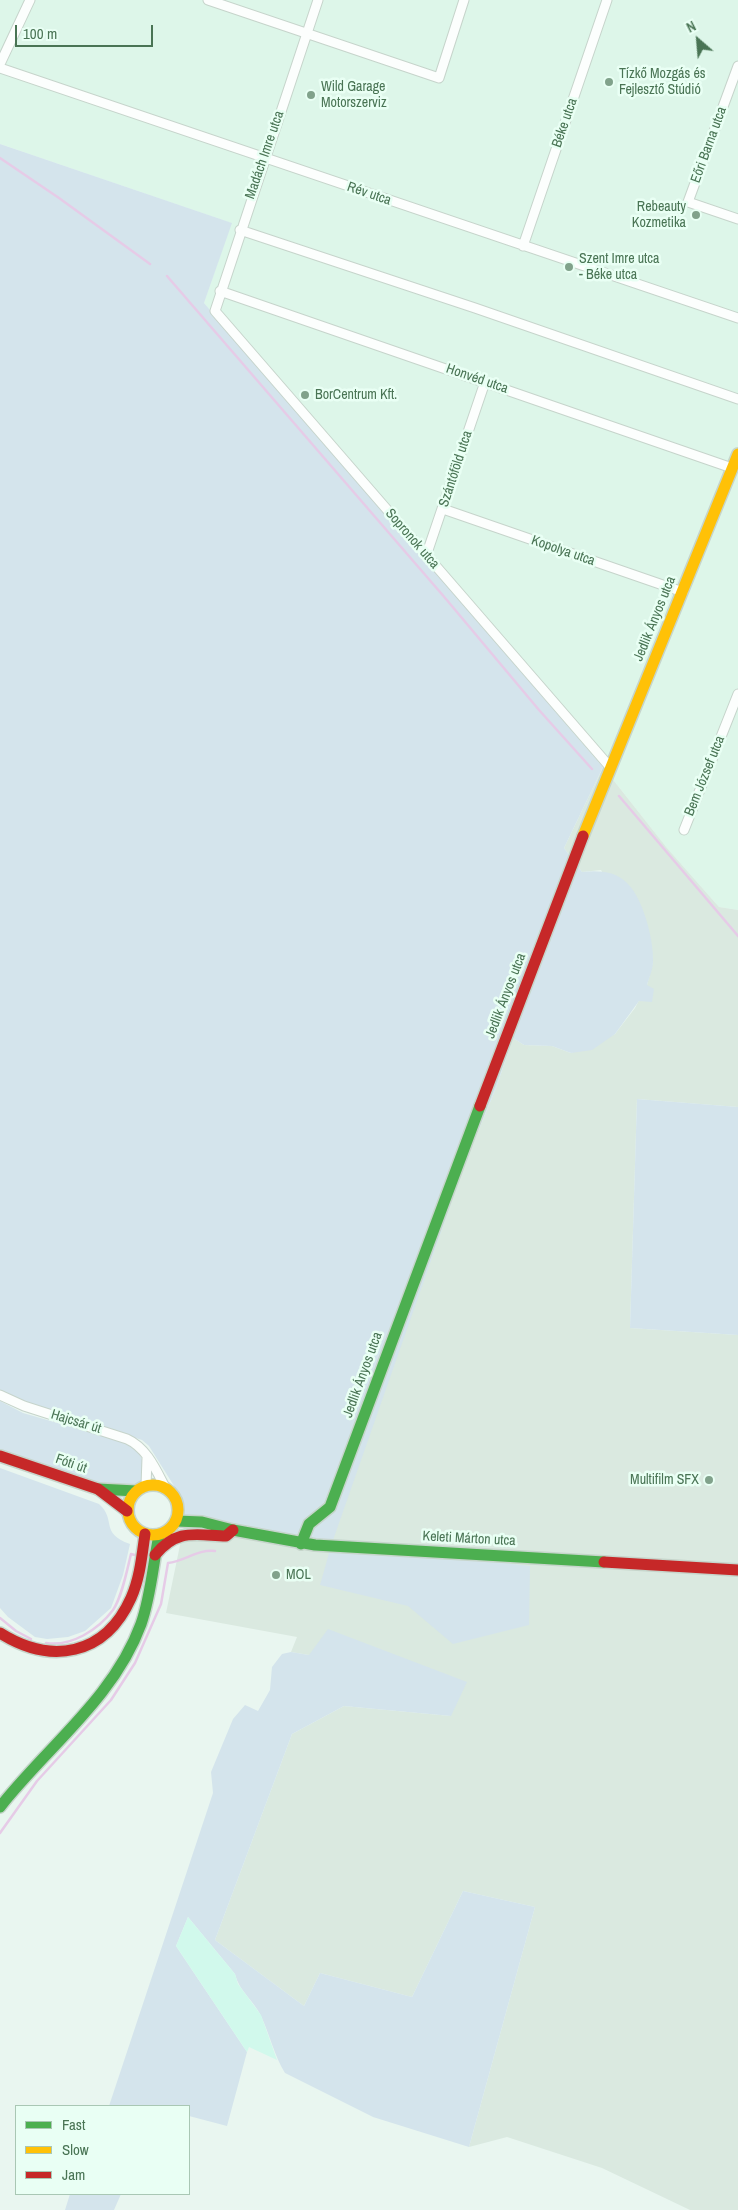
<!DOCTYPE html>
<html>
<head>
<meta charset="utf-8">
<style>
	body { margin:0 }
	#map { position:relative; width:738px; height:2210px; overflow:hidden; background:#e9f6f0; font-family:"Archivo Narrow",sans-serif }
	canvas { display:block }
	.legend { position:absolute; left:15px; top:2105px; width:175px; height:90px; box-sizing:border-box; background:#e9fff4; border:1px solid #a9c7b4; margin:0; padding:6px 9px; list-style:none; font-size:15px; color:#497454 }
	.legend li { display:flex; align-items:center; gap:10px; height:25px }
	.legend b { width:25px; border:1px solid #a9c7b4 }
	.north { position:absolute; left:673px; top:15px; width:50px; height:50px; -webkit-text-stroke:4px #e9fff4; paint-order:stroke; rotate:333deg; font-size:14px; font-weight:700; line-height:20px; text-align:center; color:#497454 }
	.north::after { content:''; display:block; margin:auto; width:18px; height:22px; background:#497454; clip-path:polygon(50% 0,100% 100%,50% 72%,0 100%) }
	.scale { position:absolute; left:15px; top:25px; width:138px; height:22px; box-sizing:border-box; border:2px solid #497454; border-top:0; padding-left:6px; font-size:15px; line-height:18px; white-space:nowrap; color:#497454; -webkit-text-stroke:4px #e9fff4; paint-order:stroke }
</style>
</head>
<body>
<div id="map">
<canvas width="738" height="2210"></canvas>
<ul class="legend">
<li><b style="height:6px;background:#4caf50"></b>Fast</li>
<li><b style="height:6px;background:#ffc107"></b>Slow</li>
<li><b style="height:6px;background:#c62828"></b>Jam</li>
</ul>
<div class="north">N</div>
<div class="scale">100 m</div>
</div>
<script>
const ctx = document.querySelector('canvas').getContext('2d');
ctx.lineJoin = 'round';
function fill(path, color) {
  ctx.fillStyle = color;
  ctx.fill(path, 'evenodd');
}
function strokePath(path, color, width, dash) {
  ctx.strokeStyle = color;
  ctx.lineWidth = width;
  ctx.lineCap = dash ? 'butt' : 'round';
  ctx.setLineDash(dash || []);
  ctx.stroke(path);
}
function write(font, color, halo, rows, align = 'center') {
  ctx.font = font + ' "Archivo Narrow",sans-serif';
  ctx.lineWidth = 5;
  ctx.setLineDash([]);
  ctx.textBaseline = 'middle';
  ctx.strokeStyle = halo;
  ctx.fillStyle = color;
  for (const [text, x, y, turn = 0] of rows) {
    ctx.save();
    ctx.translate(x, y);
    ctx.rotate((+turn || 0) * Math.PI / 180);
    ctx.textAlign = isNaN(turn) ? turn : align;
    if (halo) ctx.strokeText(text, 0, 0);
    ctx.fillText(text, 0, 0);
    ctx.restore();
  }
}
fill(new Path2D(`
	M0,0h738v910l-19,-3 -52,-59 -64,-81 -399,-464 27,-80 -231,-79z`), '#ddf6e9');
fill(new Path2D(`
	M603,767l64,81 52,59 19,3v197l-101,-8 -7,229 108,7v875h-48l-88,-42 -95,-31 -38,10 66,-240 -72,-16 -51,106 -92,-24 -16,33 -89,-66 77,-206 52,-28 107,10 -142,-61 -18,-3 6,-15 -131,-24 20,-97 281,-358 29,-70 17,-50 11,7 28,1 19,7 44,-19 20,-26 12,-23 6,-23 -52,-92 -19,2 -18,-24z`), '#dae9e0');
fill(new Path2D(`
	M0,144l232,79 -28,80 399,464 -39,81 18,24c15,-2 33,-1 44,10 17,15 28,58 27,80 0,7 -4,16 -6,23l7,4 -2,13 -13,-1 -24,33 -23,16 -21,3 -19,-7 -28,-1 -11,-7 -17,50 -29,70 -135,385 198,23 -1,59 -76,19 -45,-38 -88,-21 12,-42 -146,-27 -8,-5 3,-14 -32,-51 -7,-6 -117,-37 -25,-12z
	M637,1099l101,8v228l-108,-7z
	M0,1401l23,12 97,28c6,3 14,6 18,11 6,7 10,28 0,34 -6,4 -17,2 -24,2l-114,-37z
	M0,1468l99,36c18,16 0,29 31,40l-7,31 -12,33 -26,23 -17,6 -21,2 -12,-2 -27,-20 -8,-9z
	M328,1629l139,53 -16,34 -107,-10 -52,28 -77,206 89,66 16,-33 92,24 51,-106 72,16 -66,240 -96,-30 -88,-44c-11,-18 -15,-38 -24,-57 -7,-15 -22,-25 -26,-42l-47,-57 -12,29 71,106 -20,74 -38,-10v-10h-80l104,-313 -2,-21 22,-53 12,-14 13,6 12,-21 2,-23 10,-13 9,-2 18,3z
	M70,2194h51l-7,16h-49z`), '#d4e4ec');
fill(new Path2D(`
	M188,1917l47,57 3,10 23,31 16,45 -28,-13 -2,5 -71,-106z`), '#d1f9ec');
strokePath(new Path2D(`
	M0,158l59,40 91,66
	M167,276l279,323 93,111 53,59
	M619,796l119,140
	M0,1618l16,13 15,8
	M46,1643c25,4 52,-13 67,-33 9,-13 14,-40 18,-56l4,1
	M0,1833l37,-52 74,-81 24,-37 26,-59 7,-41c17,-2 30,-14 47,-12`), '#e6cbe7', 2.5);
const street = new Path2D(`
	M208,0l231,78 25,-78
	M318,0l-103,311 395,456
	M0,64l30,-64
	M738,66l-50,136 50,17
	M0,68l738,250
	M240,230l235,78 263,91
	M523,246l84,-246
	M220,291l512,177
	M443,509l240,83
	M426,556l59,-174
	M684,830l54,-136
	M0,1395l24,11 103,33c20,9 29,31 39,50
	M146,1486l1,-28`);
const fast = new Path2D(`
	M98,1489l38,2
	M176,1521l26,1 31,8 82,15 289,17
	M301,1544l8,-20 21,-17 150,-401
	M0,1807c47,-60 114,-109 141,-183 10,-28 12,-60 18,-89`);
const slow = new Path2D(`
	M583,836l155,-382
	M128 1510a25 25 0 1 1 50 0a25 25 0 1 1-50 0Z`);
const jam = new Path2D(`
	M480,1106l103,-270
	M0,1456l98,33 29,22
	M155,1555c22,-27 40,-20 71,-19l7,-6
	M604,1562l134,8
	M0,1633c51,32 105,23 131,-35 9,-20 11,-43 14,-64`);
strokePath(street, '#c6d4cb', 11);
strokePath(fast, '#c6d5cb', 14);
strokePath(slow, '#c6d5cb', 14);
strokePath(jam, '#c6d5cb', 14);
strokePath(street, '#fcfefd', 9);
strokePath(fast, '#4caf50', 11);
strokePath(slow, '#ffc107', 11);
strokePath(jam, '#c62828', 11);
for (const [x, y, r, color] of [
	[609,82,5,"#81a28b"],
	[311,95,5,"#81a28b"],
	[696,215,5,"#81a28b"],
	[569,267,5,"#81a28b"],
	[305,395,5,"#81a28b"],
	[709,1480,5,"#81a28b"],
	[276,1575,5,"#81a28b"]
]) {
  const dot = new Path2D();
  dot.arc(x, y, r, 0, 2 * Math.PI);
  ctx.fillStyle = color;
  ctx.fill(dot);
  strokePath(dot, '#e9fff4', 2);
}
write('14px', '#497454', '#e9fff4', [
	["Tízkő Mozgás és",619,74],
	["Fejlesztő Stúdió",619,90],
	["Wild Garage",321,87],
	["Motorszerviz",321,103],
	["Rebeauty",686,207,"right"],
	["Kozmetika",686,223,"right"],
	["Szent Imre utca",579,259],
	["- Béke utca",579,275],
	["BorCentrum Kft.",315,395],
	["Multifilm SFX",699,1480,"right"],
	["MOL",286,1575]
], 'left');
write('14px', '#497454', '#e9fff4', [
	["Béke utca",565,123,-71],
	["Eőri Barna utca",709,145,-70],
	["Madách Imre utca",265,155,-71],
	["Rév utca",369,194,19],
	["Honvéd utca",477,379,19],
	["Szántóföld utca",456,469,-72],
	["Sopronok utca",412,539,49],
	["Kopolya utca",563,551,19],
	["Jedlik Ányos utca",655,619,-68],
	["Bem József utca",705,776,-68],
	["Jedlik Ányos utca",506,996,-69],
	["Jedlik Ányos utca",363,1375,-70],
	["Hajcsár út",76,1422,17],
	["Fóti út",71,1464,19],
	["Keleti Márton utca",469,1539,3]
]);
</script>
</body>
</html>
